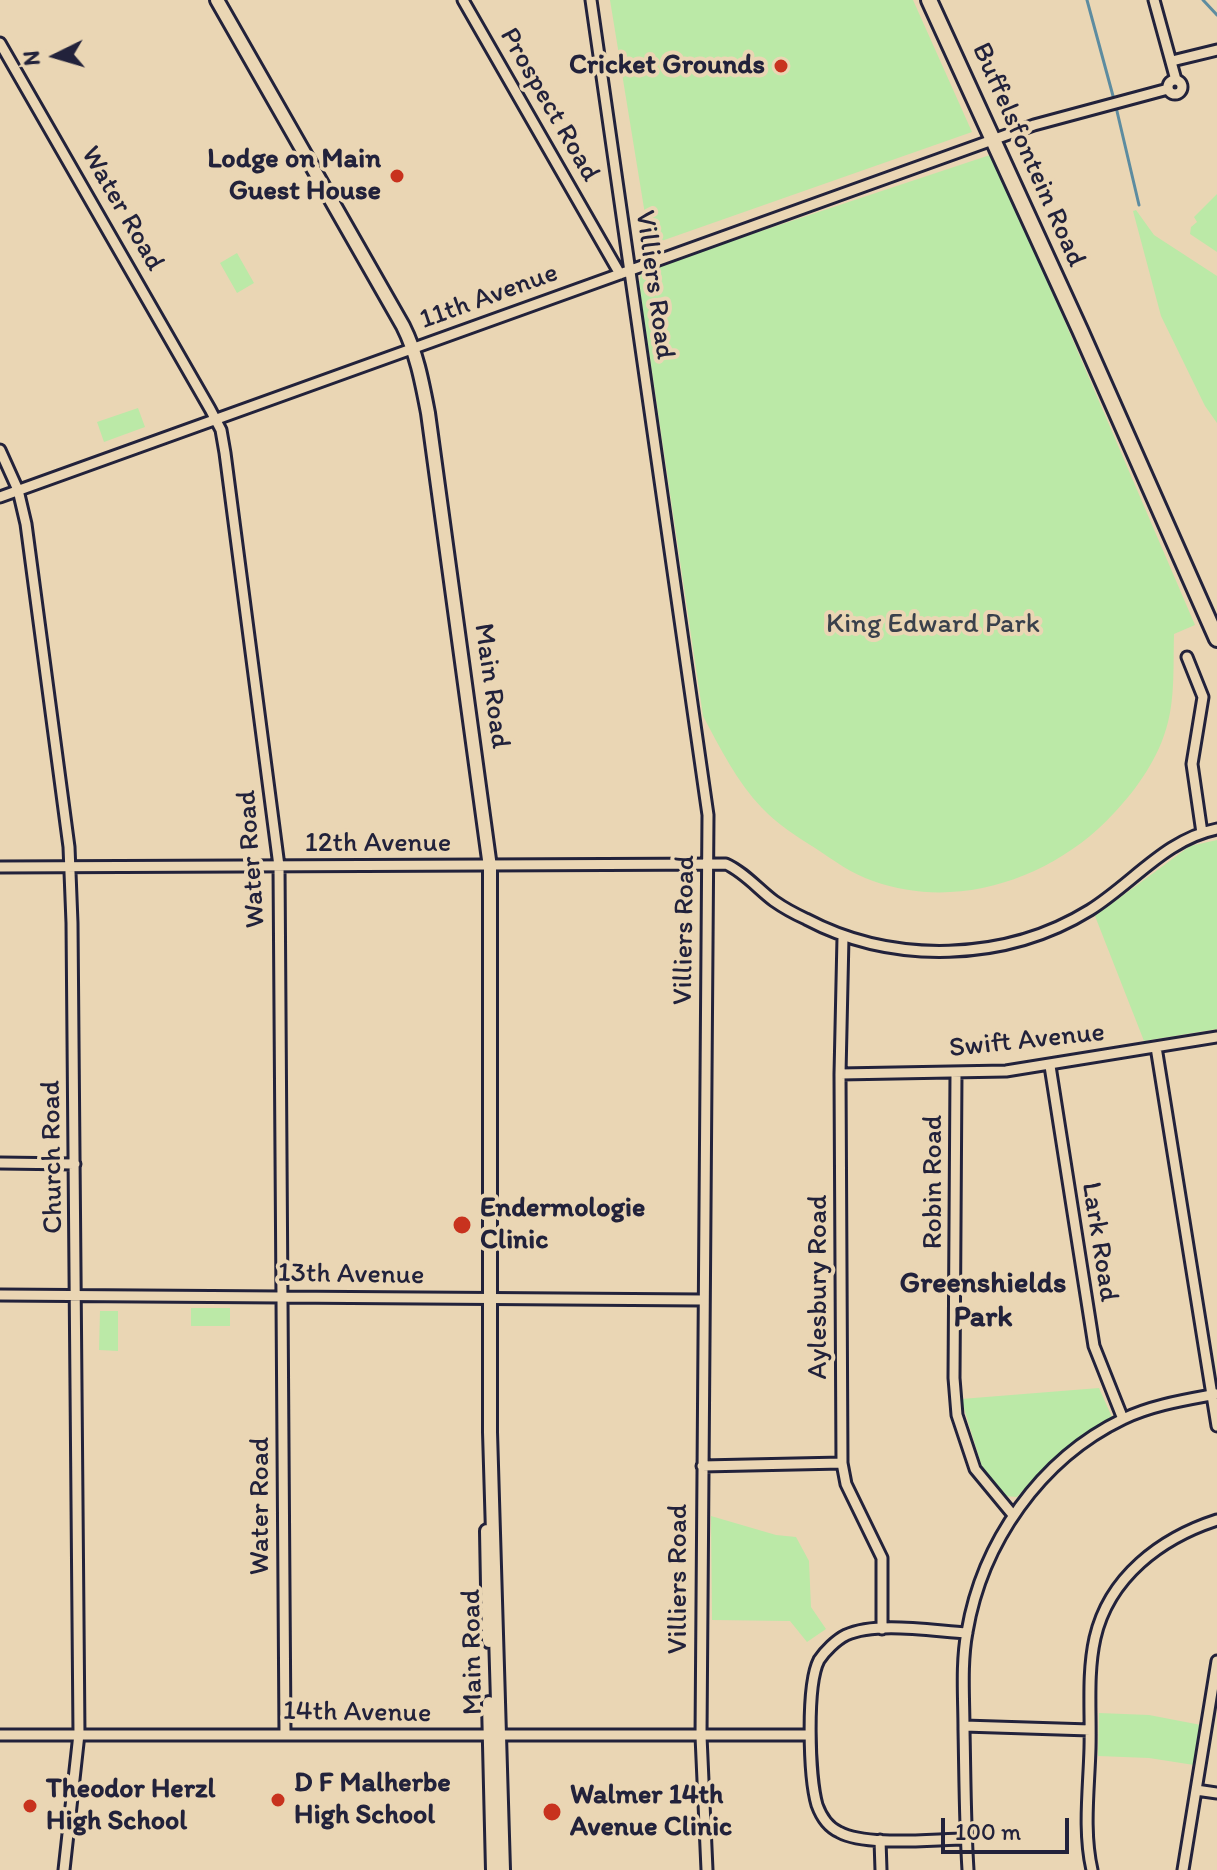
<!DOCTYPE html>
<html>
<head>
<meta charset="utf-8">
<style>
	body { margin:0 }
	#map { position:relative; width:1217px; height:1870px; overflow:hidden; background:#ead6b4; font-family:Itim,sans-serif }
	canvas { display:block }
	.north { position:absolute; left:16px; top:16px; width:80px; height:80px; -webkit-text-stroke:6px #ead6b4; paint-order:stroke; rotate:265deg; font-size:22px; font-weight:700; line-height:32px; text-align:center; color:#22223b }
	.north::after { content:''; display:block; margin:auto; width:28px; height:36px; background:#22223b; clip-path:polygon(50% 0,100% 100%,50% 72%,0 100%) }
	.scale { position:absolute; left:941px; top:1818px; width:128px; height:36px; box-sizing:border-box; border:4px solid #22223b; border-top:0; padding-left:10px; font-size:24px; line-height:28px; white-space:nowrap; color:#22223b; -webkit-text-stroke:6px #ead6b4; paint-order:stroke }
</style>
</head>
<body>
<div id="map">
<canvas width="1217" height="1870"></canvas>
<div class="north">N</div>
<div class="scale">100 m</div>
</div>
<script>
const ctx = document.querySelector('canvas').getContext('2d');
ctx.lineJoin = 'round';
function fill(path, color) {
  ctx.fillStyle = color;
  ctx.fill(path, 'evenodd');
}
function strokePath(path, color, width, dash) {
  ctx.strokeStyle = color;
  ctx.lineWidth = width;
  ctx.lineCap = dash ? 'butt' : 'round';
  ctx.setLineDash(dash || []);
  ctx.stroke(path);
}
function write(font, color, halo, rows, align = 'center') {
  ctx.font = font + ' Itim,sans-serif';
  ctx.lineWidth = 8;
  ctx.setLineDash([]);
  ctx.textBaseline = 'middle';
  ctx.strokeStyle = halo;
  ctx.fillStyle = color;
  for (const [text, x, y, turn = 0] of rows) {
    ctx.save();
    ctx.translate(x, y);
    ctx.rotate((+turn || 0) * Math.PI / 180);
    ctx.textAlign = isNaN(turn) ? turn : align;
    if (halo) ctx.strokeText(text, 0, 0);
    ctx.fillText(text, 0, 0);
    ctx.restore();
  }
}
fill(new Path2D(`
	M610,0h303l59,132 -322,113z
	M993,154l202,471 -21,9c-1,36 2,73 -12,107 -13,33 -38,64 -64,88 -60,54 -147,80 -225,52 -21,-7 -40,-21 -58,-33 -19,-12 -38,-24 -53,-40 -25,-26 -42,-60 -59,-92l-64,-432 2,-10 9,-6z
	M1217,194v58l-27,-18 1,-7 6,-5 -3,-5z
	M1136,210l18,25 63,41v147l-12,-17 -44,-90 -28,-105z
	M237,253l17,30 -17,10 -17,-30z
	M138,408l7,19 -41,15 -7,-20z
	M1217,840v189l-73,12 -49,-125 95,-70z
	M191,1308h39v18h-39z
	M100,1311h18v40l-19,-1z
	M1099,1388l13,29 -60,42 -35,38 -12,-1 -23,-29 -21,-68z
	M711,1516l65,19 20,2 13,24 2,46 15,22 -19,13 -17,-21 -78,-1z
	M1099,1713l50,2 52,10 -7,40 -45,-7 -51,-2z`), '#bbe9a7');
strokePath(new Path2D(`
	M1087,0l29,107 23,98
	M1203,0l14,15`), '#5d8ca0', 3);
const minor = new Path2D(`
	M463,0l157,274
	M591,0l117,815 -7,921 6,134
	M1154,0l22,80
	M0,43l210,366 11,21 4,23 54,413 6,868
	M1172,61l45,-11
	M1168 87a7 7 0 1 1 14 0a7 7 0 1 1-14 0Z
	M0,450l18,40 8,34 43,323 3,76 7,811 -15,136
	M0,497l1034,-372 134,-36
	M1187,657l16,40 -11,67 10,69
	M0,867l726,-3c18,8 33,26 48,37 10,7 21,13 32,18 87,46 200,43 284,-9 43,-27 76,-71 127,-81
	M843,937l-3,137 2,389 4,21 36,74v71
	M1156,1047l61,379
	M1050,1066l44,280 29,73
	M956,1073l-2,305 3,37 18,54 38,46
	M840,1074l166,-3 211,-34
	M0,1163l75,1
	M0,1295l702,5
	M702,1466l140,-3
	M964,1726l126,4
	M0,1735h810
	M1196,1790l21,3
	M966,1839c-32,0 -100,8 -127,-7 -11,-5 -18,-16 -22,-27 -8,-28 -11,-120 2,-145 6,-9 17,-20 27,-25 30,-14 87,-4 121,-2
	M880,1840l1,30
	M968,1870c-3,-47 -3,-93 -4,-140 0,-32 -3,-66 3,-98 15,-89 73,-173 156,-213 29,-14 62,-19 94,-25
	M1092,1870c-9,-39 -3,-82 -2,-122 1,-37 -3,-74 5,-110 14,-61 66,-100 122,-118
	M1183,1870l34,-209`);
const secondary = new Path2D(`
	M217,0l186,326c14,28 19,56 25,87l62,454v565l13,438
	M487,1531l2,110
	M489,1703l4,167`);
const primary = new Path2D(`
	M929,0l151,330 137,309`);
strokePath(minor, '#22223b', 15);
strokePath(secondary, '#22223b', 18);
strokePath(primary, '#22223b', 20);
strokePath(minor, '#ead6b4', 9);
strokePath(secondary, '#ead6b4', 12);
strokePath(primary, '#ead6b4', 14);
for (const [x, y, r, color] of [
	[781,66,8,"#c8321e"],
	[397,176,8,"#c8321e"],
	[462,1225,10,"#c8321e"],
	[278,1800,8,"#c8321e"],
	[30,1806,8,"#c8321e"],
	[552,1812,10,"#c8321e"]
]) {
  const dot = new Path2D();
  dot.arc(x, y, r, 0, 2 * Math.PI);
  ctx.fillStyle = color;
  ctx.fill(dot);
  strokePath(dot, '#ead6b4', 3);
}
write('bold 28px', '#22223b', '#ead6b4', [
	["Cricket Grounds",765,66,"right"],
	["Lodge on Main",381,160,"right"],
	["Guest House",381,192,"right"],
	["Endermologie",480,1209],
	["Clinic",480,1241],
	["D F Malherbe",294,1784],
	["High School",294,1816],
	["Theodor Herzl",46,1790],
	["High School",46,1822],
	["Walmer 14th",570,1796],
	["Avenue Clinic",570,1828]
], 'left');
write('28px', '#22223b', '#ead6b4', [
	["Prospect Road",549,105,60],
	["Buffelsfontein Road",1028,155,66],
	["Water Road",122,209,60],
	["Villiers Road",654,285,82],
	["11th Avenue",489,297,-20],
	["Main Road",491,686,82],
	["12th Avenue",378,844],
	["Water Road",252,859,-94],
	["Villiers Road",685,930,-89],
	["Swift Avenue",1027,1041,-6],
	["Church Road",53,1157,-91],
	["Robin Road",934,1182,-90],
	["Lark Road",1099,1242,81],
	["13th Avenue",351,1275,1],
	["Aylesbury Road",819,1287,-90],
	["Water Road",261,1506,-90],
	["Villiers Road",679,1579,-90],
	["Main Road",473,1652,-91],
	["14th Avenue",357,1713,1]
]);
write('28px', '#39404b', '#ead6b4', [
	["King Edward Park",933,625]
]);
write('bold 30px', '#22223b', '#ead6b4', [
	["Greenshields",983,1284],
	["Park",983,1318]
]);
</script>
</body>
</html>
